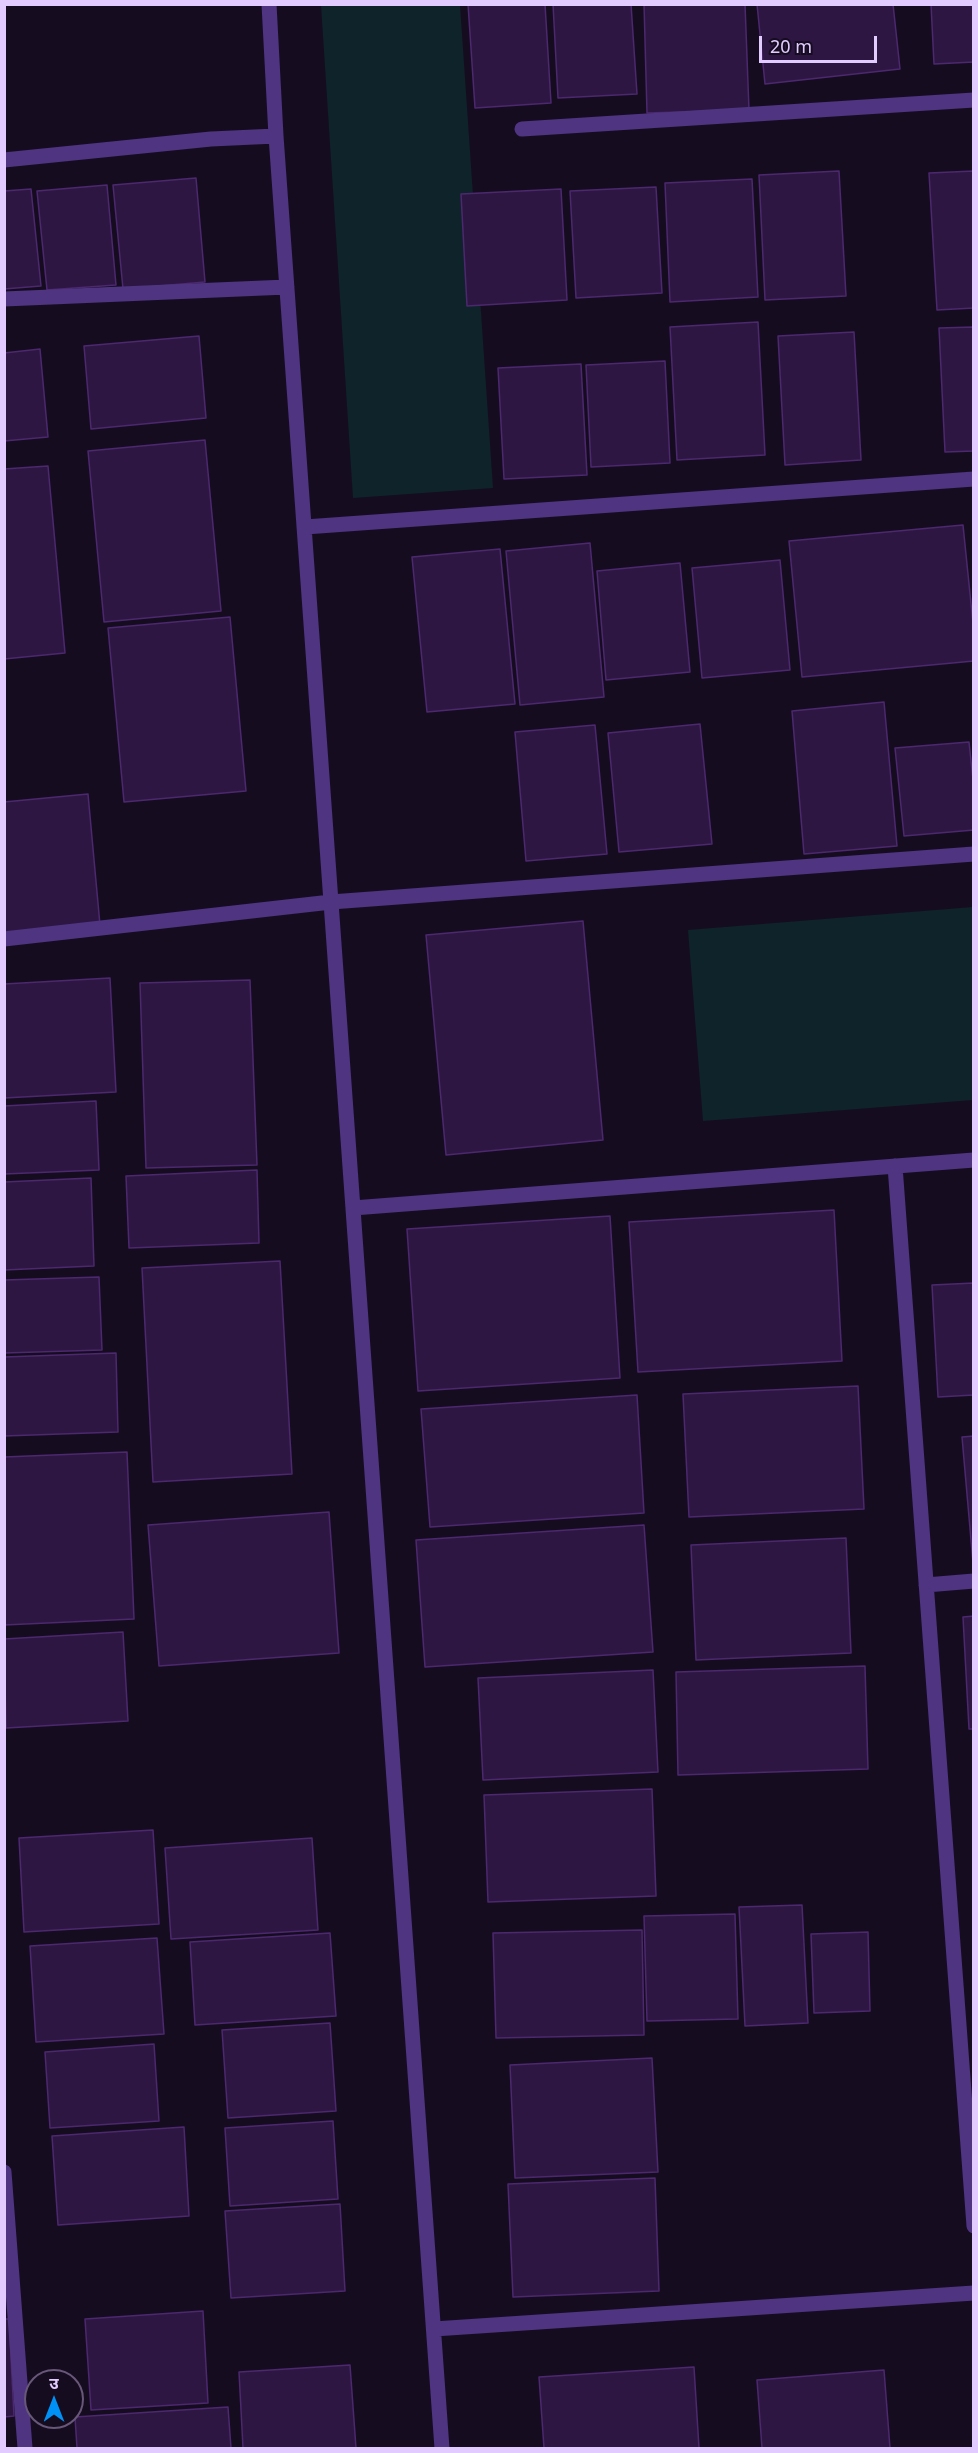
<!DOCTYPE html>
<html>
<head>
<meta charset="utf-8">
<style>
	body { margin:0 }
	#map { position:relative; width:978px; height:2453px; overflow:hidden; background:#160c20; font-family:"Noto Sans","Noto Sans Devanagari",sans-serif }
	canvas { display:block }
	.frame { position:absolute; inset:0; border:6px solid #e1cbff; pointer-events:none }
	.north { position:absolute; left:24px; top:2369px; width:60px; height:60px; box-sizing:border-box; background:#160c20; border:2px solid #675879; border-radius:50%; rotate:0deg; font-size:16px; font-weight:700; line-height:24px; text-align:center; color:#e1cbff }
	.north::after { content:''; display:block; margin:auto; width:21px; height:27px; background:#0091f6; clip-path:polygon(50% 0,100% 100%,50% 72%,0 100%) }
	.scale { position:absolute; left:759px; top:36px; width:118px; height:27px; box-sizing:border-box; border:3px solid #e1cbff; border-top:0; padding-left:8px; font-size:18px; line-height:21px; white-space:nowrap; color:#e1cbff; -webkit-text-stroke:4px #160c20; paint-order:stroke }
</style>
</head>
<body>
<div id="map">
<canvas width="978" height="2453"></canvas>
<div class="frame"></div>
<div class="north">उ</div>
<div class="scale">20 m</div>
</div>
<script>
const ctx = document.querySelector('canvas').getContext('2d');
ctx.lineJoin = 'round';
function fill(path, color) {
  ctx.fillStyle = color;
  ctx.fill(path, 'evenodd');
}
function strokePath(path, color, width, dash) {
  ctx.strokeStyle = color;
  ctx.lineWidth = width;
  ctx.lineCap = dash ? 'butt' : 'round';
  ctx.setLineDash(dash || []);
  ctx.stroke(path);
}
fill(new Path2D(`
	M321,5h139l33,483 -140,10z
	M973,907v193l-270,21 -15,-191z`), '#0f232b');
const building = new Path2D(`
	M468,4h77l6,99 -76,5z
	M553,4h78l6,90 -79,4z
	M644,4h101l4,106 -102,3z
	M757,4h136l7,65 -135,15z
	M931,4h43v58l-40,2z
	M839,171l7,125 -81,4 -6,-125z
	M974,171v137l-37,2 -8,-137z
	M196,178l9,104 -82,7 -10,-104z
	M752,179l6,118 -88,5 -5,-119z
	M107,185l9,100 -69,5 -10,-99z
	M656,187l6,106 -86,5 -6,-107z
	M31,189l10,97 -37,3v-98z
	M561,189l6,111 -100,6 -6,-112z
	M758,322l7,133 -88,5 -7,-133z
	M974,327v124l-29,1 -6,-124z
	M854,332l7,128 -76,5 -7,-129z
	M199,336l7,82 -115,11 -7,-83z
	M40,349l8,88 -44,4v-88z
	M665,361l5,102 -79,4 -5,-102z
	M581,364l6,111 -83,4 -6,-111z
	M205,440l16,171 -117,11 -16,-171z
	M48,466l17,187 -61,6v-190z
	M963,525l11,108v28l-172,16 -13,-136z
	M590,543l14,154 -84,8 -14,-154z
	M500,549l15,155 -88,8 -15,-155z
	M780,560l10,110 -88,8 -10,-110z
	M680,563l10,109 -84,8 -9,-109z
	M230,617l16,174 -122,11 -16,-174z
	M884,702l13,144 -93,8 -12,-143z
	M700,724l12,120 -93,8 -11,-119z
	M595,725l12,129 -81,7 -11,-129z
	M969,742l5,47v41l-70,6 -9,-88z
	M88,794l12,131 -96,8v-131z
	M583,921l20,219 -157,15 -20,-220z
	M110,978l6,114 -112,6v-114z
	M250,980l7,185 -111,3 -6,-185z
	M96,1101l3,69 -95,4v-68z
	M257,1170l2,73 -130,5 -3,-72z
	M91,1178l3,88 -90,4v-88z
	M834,1210l8,151 -204,11 -9,-150z
	M610,1216l10,162 -202,13 -11,-162z
	M280,1261l12,213 -139,8 -11,-214z
	M99,1277l3,73 -98,3v-73z
	M974,1283v112l-36,2 -6,-112z
	M116,1353l2,79 -114,4v-79z
	M858,1386l6,123 -175,8 -6,-123z
	M637,1395l7,118 -214,14 -9,-118z
	M974,1436v127h-1l-11,-126z
	M127,1452l7,167 -130,6v-168z
	M329,1512l10,141 -180,13 -11,-141z
	M644,1525l9,127 -228,15 -9,-127z
	M846,1538l5,115 -155,7 -5,-115z
	M974,1616v113h-5l-6,-112z
	M123,1632l5,89 -122,7 -2,-89z
	M865,1666l3,103 -190,6 -2,-103z
	M653,1670l5,102 -175,8 -5,-102z
	M652,1789l4,107 -168,6 -4,-107z
	M153,1830l6,94 -135,8 -5,-94z
	M312,1838l6,92 -147,9 -6,-91z
	M802,1905l6,118 -63,3 -6,-119z
	M735,1914l3,105 -91,2 -3,-105z
	M642,1930l2,105 -148,3 -3,-105z
	M868,1932l2,79 -56,2 -3,-79z
	M330,1933l6,83 -141,9 -5,-83z
	M157,1938l7,96 -128,8 -6,-96z
	M330,2023l6,88 -108,7 -6,-88z
	M154,2044l5,77 -109,7 -5,-76z
	M652,2058l6,114 -143,6 -5,-113z
	M333,2121l5,78 -108,7 -5,-78z
	M184,2127l5,89 -131,9 -6,-89z
	M655,2178l4,113 -146,6 -5,-113z
	M340,2204l5,87 -114,7 -6,-87z
	M203,2311l5,92 -117,7 -6,-91z
	M4,2319h5l5,97 -10,1z
	M350,2365l6,83h-113l-4,-76z
	M694,2367l5,81h-155l-5,-71z
	M884,2370l6,78h-128l-5,-68z
	M228,2407l3,41h-154l-2,-31z`);
fill(building, '#2d1742');
strokePath(building, '#4c286f', 1.5);
strokePath(new Path2D(`
	M269,4l7,132 166,2312
	M522,129l452,-29
	M4,160l207,-21 65,-3
	M4,299l283,-12
	M305,527l669,-48
	M4,939l327,-37 643,-48
	M895,1166l79,1060
	M353,1208l621,-48
	M926,1585l48,-4
	M4,2172l21,276
	M434,2329l540,-36`), '#4f3482', 15);
</script>
</body>
</html>
